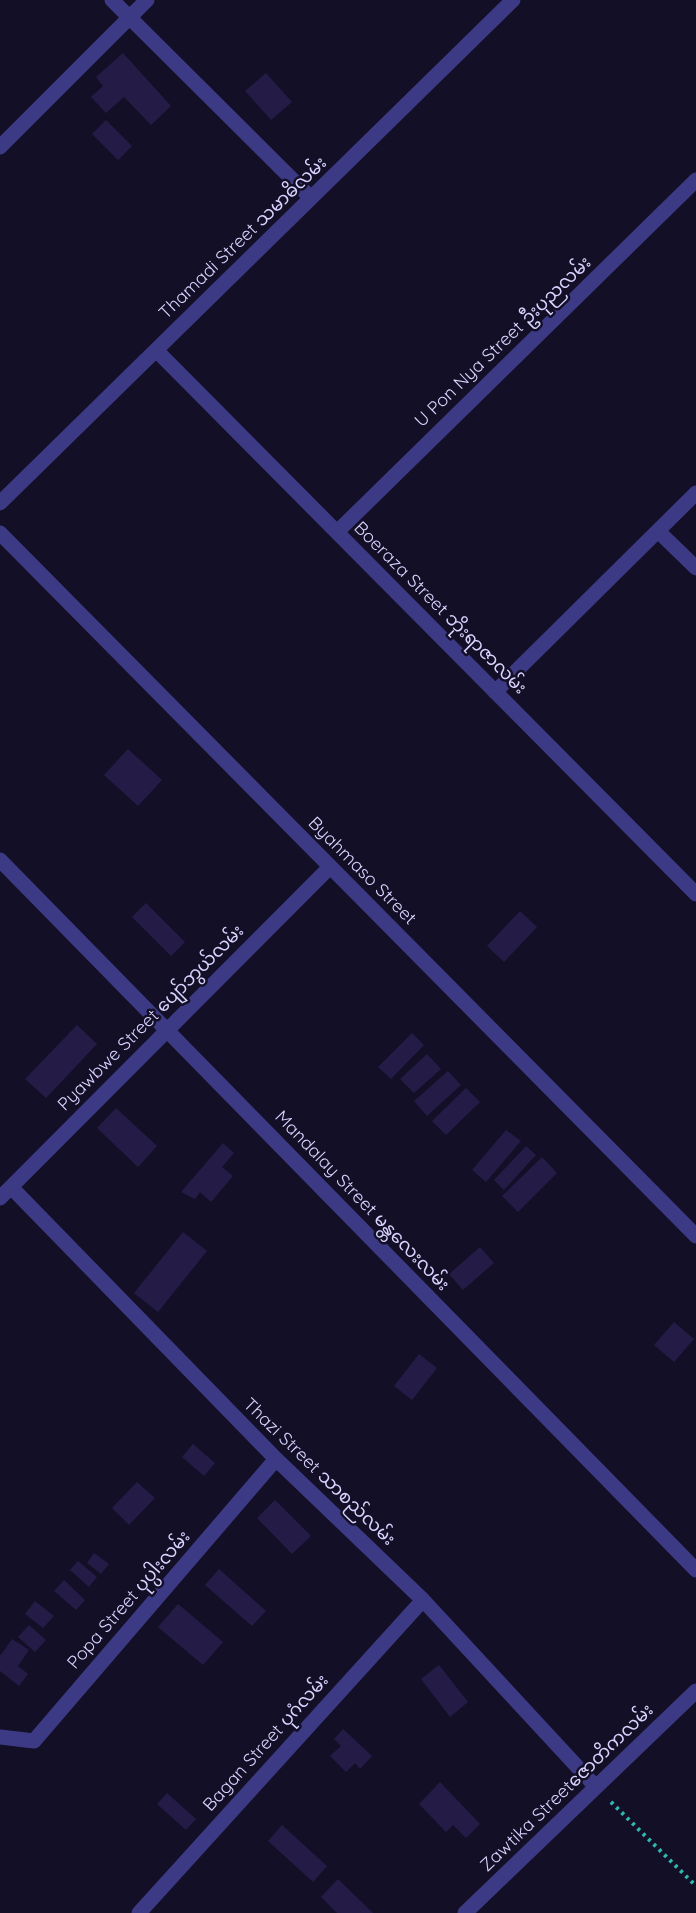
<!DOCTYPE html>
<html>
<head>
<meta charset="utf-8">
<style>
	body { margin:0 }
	canvas { display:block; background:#130f26 }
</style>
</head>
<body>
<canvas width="696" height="1913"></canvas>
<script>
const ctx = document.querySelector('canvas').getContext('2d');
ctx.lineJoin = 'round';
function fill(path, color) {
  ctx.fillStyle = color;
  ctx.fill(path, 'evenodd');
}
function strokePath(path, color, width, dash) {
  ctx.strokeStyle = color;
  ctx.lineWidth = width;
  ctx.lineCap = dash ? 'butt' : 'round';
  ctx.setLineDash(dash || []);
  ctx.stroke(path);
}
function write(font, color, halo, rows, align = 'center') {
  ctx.font = font + ' Quicksand,"Noto Sans Myanmar",sans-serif';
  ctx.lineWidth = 5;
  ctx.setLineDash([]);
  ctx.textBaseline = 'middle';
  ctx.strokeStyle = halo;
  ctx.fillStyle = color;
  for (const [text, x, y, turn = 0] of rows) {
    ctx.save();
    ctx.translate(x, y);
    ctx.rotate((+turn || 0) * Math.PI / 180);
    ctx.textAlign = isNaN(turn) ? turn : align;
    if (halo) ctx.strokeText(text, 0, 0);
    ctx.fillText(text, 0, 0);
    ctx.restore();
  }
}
fill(new Path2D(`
	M123,53l48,53 -20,19 -27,-28 -18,16 -15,-16 12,-11 -7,-9z
	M266,73l26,29 -21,18 -26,-29z
	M106,120l26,26 -14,14 -26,-26z
	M128,749l34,31 -24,26 -34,-31z
	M146,903l39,39 -14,14 -39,-39z
	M520,911l17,16 -33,35 -17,-16z
	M77,1025l20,19 -51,54 -21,-19z
	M412,1033l12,12 -33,34 -13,-12z
	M427,1054l14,15 -27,24 -14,-14z
	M448,1071l13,14 -34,31 -13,-15z
	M466,1088l14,14 -34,33 -14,-14z
	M116,1108l41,38 -19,21 -41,-39z
	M506,1130l15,11 -35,41 -14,-12z
	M223,1143l11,10 -12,14 11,9 -22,26 -11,-10 -5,7 -14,-7z
	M526,1146l10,9 -32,35 -10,-10z
	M542,1157l15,16 -39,39 -16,-16z
	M183,1232l24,19 -49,61 -24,-19z
	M480,1247l14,16 -31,27 -14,-16z
	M674,1322l20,17 -20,23 -20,-17z
	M419,1354l18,14 -25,32 -18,-14z
	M193,1444l22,19 -11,13 -22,-19z
	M137,1482l18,16 -26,27 -17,-17z
	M275,1500l36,36 -19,18 -35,-36z
	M94,1553l15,11 -8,10 -14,-11z
	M78,1561l19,16 -8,10 -19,-17z
	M219,1569l47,42 -14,15 -47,-41z
	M64,1580l21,20 -9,10 -22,-19z
	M35,1601l19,15 -11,12 -18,-14z
	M178,1604l45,38 -20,23 -45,-38z
	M29,1625l17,15 -11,12 -17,-15z
	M12,1639l17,11 -11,16 10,8 -9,12 -19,-15v-17l1,1z
	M439,1665l29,37 -18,15 -29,-38z
	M343,1729l29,27 -12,13 -5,-6 -9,9 -16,-16 11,-10 -7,-7z
	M440,1782l40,42 -14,14 -13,-13 -7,7 -27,-28z
	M167,1793l29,26 -10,11 -29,-26z
	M282,1825l45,41 -14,16 -45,-41z
	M338,1879l35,34h-36l-16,-16z`), '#241b47');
strokePath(new Path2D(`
	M611,1802l85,84`), '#2fb8b0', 4, [3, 4.5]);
strokePath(new Path2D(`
	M112,0l199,198
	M0,147l147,-147
	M156,350l540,544
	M0,503l513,-503
	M658,531l38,37
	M337,532l359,-352
	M0,533l696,703
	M495,692l201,-199
	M0,860l696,710
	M11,1187l265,272 147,141 173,187
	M0,1198l330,-331
	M0,1737l34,4 242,-282
	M139,1913l284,-313
	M465,1913l231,-222`), '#3d3a85', 15);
write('18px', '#d9d4ff', '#130f26', [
	["Thamadi Street သမာဓိလမ်း",243,238,-44],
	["U Pon Nya Street ဦးပုညလမ်း",503,342,-44],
	["Boeraza Street ဘိုးရာဇာလမ်း",440,608,45],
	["Byahmaso Street",362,871,45],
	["Pyawbwe Street ပျော်ဘွယ်လမ်း",151,1018,-45],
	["Mandalay Street မန္တလေးလမ်း",362,1201,46],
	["Thazi Street သာစည်လမ်း",319,1472,44],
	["Popa Street ပုပ္ပါးလမ်း",129,1600,-49],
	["Bagan Street ပုဂံလမ်း",266,1743,-48],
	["Zawtika Streetဇောတိကလမ်း",567,1788,-44]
]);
</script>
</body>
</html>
